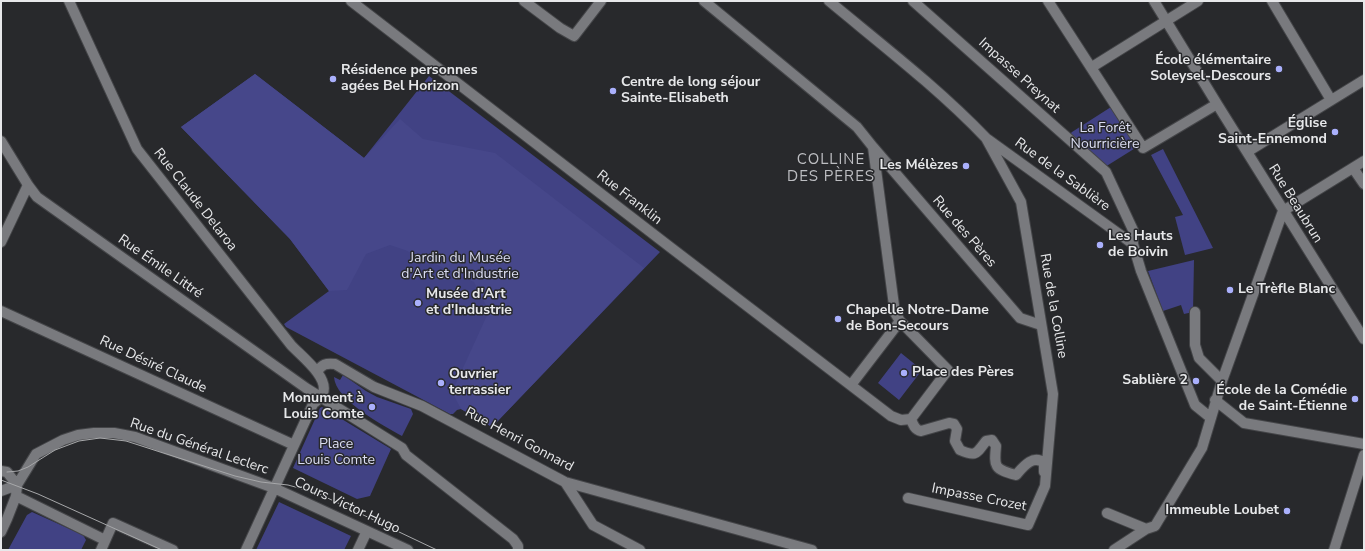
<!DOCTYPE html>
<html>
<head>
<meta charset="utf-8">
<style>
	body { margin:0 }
	#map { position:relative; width:1365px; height:551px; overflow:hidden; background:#28292c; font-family:"Nunito Sans",sans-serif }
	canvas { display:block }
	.frame { position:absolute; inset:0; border:2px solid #e7e8ea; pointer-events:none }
</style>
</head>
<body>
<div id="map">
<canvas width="1365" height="551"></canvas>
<div class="frame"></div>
</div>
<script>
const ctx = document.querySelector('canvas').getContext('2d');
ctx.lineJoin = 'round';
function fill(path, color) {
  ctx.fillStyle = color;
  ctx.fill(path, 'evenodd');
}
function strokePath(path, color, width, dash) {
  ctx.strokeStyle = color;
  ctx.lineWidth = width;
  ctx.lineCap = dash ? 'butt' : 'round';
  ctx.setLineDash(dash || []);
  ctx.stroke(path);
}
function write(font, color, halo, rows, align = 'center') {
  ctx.font = font + ' "Nunito Sans",sans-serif';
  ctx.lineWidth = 3;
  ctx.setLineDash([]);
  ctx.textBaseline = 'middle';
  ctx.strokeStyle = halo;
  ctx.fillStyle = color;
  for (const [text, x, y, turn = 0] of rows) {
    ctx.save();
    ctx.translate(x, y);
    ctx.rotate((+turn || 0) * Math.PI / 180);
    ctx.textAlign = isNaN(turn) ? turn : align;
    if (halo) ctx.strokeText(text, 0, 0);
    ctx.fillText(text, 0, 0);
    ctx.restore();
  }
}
fill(new Path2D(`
	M255,74l109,84 65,-82 231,176 -168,175 -31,-18 -4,1 -4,4h-3l-164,-87 -2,-3 45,-33 -39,-52 -109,-112z
	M1111,107l26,40 -32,20 -36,-32 3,-3z
	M1163,149l50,99 -28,7 -10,-38 8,-2 -32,-60z
	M1194,260l-1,52 -9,2 -3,-9 -18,6 -15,-40z
	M901,353l21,17 -23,30 -21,-17z
	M343,375l23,16 11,6 34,12 2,5 -11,22c-18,-10 -67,-36 -68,-59l6,3z
	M322,407l69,42 -21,47 -13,3 -64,-31 27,-60z
	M279,502l72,34 -7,14h-88z
	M32,512l51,23 3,5 -5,10h-73l19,-35z`), '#414284');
fill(new Path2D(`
	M255,74l109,84 36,-39 23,20 72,14 149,115 -152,159 -31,-18 -9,-17 37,-81 -15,-29 -69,-32 -15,-5 -24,9 -19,36 -18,1 -39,-52 -109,-112z`), '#46478a');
const minor = new Path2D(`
	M69,1l68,148 154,196c10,11 38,32 32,48 -2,6 -6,7 -10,11l-67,146
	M351,1l319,246 221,169 10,4 10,-1 37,-49 -48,-49 -5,-8 -22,-166 -16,-20 -153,-126
	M524,1l36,27 14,8 27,-35
	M829,1c53,44 109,87 157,137l147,106
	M913,1l193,171 27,58v14l8,27 54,134 16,13
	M1048,1l95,147 74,-44
	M1154,1l63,103 147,235
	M1272,1l59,99
	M1092,67l106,-66
	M1,141l27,44 9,12 269,191 96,60 4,7 107,84 5,7v4
	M873,147l147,171 21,7
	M1247,152l117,-72
	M1353,168l11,16
	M1283,211l81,-50
	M1,242l27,-57
	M1,311l293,134
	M1195,312v33l4,13 23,23
	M317,372c5,-8 9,-9 18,-8l39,23 48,19 143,76 247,68
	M851,385l49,-64
	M1215,400l29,23 120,21
	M911,419c2,6 4,11 10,12l28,-8 5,1 3,5 -2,12 5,9c16,7 16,4 26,-9l6,-1 4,6c-2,21 -2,23 20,29 7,-8 17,-21 28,-12v9
	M1,471l6,1 10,13
	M565,482l28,43 47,25
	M1,491l16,-6
	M16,496l89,44
	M908,498l120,27 17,-39 8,-92 -32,-192 -35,-64
	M1107,513l39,16
	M1,532l6,-13 9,-23 1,-11 19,-31 27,-14 15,-5 16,-2h20l21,4 139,51 134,62
	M101,550l12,-27 60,27
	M358,550l9,-19
	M1114,550l32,-21 9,-3 47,-78 20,-67 61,-170
	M1334,550l30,-95`);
strokePath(minor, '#444548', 12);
strokePath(minor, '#797a7e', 10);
strokePath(new Path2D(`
	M7,472l11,-1 10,-4 27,-17 24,-9 21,-3 26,3 109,35 26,6 27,3 29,8 120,57
	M1,480l37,14 124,56`), '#a7a8aa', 1);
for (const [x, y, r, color] of [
	[1279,69,4,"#aab0fc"],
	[333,79,4,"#aab0fc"],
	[613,91,4,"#aab0fc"],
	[1335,132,4,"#aab0fc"],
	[966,166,4,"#aab0fc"],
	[1100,245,4,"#aab0fc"],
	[1230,290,4,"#aab0fc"],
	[418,303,4,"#aab0fc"],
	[838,319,4,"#aab0fc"],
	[904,373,4,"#aab0fc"],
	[1196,381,4,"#aab0fc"],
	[441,383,4,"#aab0fc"],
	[1355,399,4,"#aab0fc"],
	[372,407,4,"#aab0fc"],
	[1287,511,4,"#aab0fc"]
]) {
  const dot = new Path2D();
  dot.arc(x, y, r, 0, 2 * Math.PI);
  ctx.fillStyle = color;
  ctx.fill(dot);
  strokePath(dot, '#28292c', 1.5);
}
write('bold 14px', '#e7e8ea', '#28292c', [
	["École élémentaire",1271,61,"right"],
	["Soleysel-Descours",1271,77,"right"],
	["Résidence personnes",341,71],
	["agées Bel Horizon",341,87],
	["Centre de long séjour",621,83],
	["Sainte-Elisabeth",621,99],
	["Église",1327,124,"right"],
	["Saint-Ennemond",1327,140,"right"],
	["Les Mélèzes",958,166,"right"],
	["Les Hauts",1108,237],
	["de Boivin",1108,253],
	["Le Trèfle Blanc",1238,290],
	["Musée d'Art",426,295],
	["et d'Industrie",426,311],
	["Chapelle Notre-Dame",846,311],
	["de Bon-Secours",846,327],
	["Place des Pères",912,373],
	["Ouvrier",449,375],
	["terrassier",449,391],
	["Sablière 2",1188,381,"right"],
	["École de la Comédie",1347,391,"right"],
	["de Saint-Étienne",1347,407,"right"],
	["Monument à",364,399,"right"],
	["Louis Comte",364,415,"right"],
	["Immeuble Loubet",1279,511,"right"]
], 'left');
write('14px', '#e7e8ea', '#28292c', [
	["Impasse Preynat",1019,76,42],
	["Rue de la Sablière",1062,175,36],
	["Rue Franklin",629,198,38],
	["Rue Claude Delaroa",195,200,52],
	["Rue Beaubrun",1295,204,58],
	["Rue des Pères",964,232,49],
	["Rue Émile Littré",160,267,35],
	["Rue de la Colline",1053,306,80],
	["Rue Désiré Claude",153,365,25],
	["Rue Henri Gonnard",519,440,28],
	["Rue du Général Leclerc",199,447,19],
	["Impasse Crozet",979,498,11],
	["Cours Victor Hugo",347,506,25]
]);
write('14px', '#dbddf2', '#28292c', [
	["La Forêt",1105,129],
	["Nourricière",1105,145],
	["Jardin du Musée",460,259],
	["d'Art et d'Industrie",460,275],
	["Place",336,445],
	["Louis Comte",336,461]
]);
ctx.letterSpacing = '1px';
write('15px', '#bdbec2', '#28292c', [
	["COLLINE",831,160],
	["DES PÈRES",831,177]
]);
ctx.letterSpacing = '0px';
</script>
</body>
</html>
